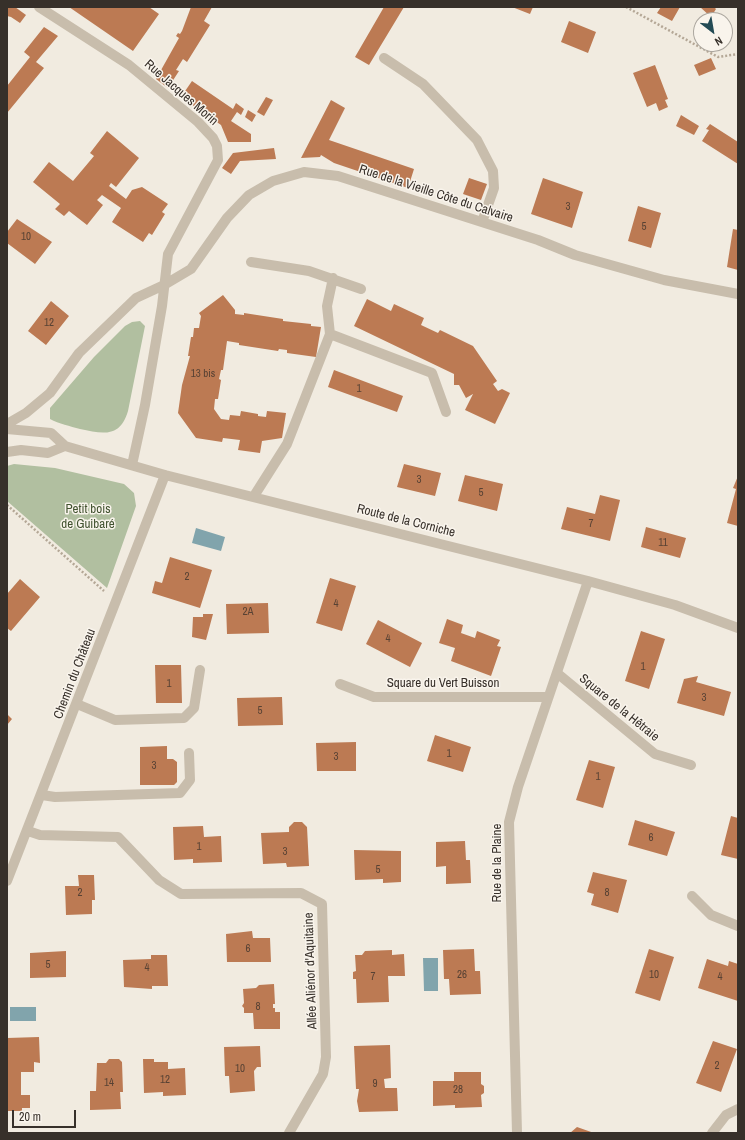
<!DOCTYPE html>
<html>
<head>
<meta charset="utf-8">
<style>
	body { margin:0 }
	#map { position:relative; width:745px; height:1140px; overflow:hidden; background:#f1ebe0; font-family:"Archivo Narrow",sans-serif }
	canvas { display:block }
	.frame { position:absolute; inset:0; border:8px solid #37302a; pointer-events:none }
	.north { position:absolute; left:693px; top:12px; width:40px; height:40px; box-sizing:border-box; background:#f9f4ec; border:1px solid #aba69e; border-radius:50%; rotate:149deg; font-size:11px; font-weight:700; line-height:16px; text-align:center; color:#37302a }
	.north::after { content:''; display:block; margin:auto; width:14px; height:18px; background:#234b55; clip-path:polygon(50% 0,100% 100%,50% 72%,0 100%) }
	.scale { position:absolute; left:12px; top:1110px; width:64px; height:18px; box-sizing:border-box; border:2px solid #37302a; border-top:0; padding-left:5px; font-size:12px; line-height:14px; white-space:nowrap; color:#37302a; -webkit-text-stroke:3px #f9f4ec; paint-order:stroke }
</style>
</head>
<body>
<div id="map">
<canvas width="745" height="1140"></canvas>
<div class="frame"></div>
<div class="north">N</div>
<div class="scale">20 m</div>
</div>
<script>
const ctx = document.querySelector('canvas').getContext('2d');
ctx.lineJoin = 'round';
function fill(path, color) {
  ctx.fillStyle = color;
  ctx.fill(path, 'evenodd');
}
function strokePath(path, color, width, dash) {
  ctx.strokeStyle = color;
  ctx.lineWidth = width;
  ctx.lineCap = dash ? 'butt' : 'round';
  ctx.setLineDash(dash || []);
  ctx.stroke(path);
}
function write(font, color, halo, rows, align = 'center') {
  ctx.font = font + ' "Archivo Narrow",sans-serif';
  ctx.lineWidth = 3;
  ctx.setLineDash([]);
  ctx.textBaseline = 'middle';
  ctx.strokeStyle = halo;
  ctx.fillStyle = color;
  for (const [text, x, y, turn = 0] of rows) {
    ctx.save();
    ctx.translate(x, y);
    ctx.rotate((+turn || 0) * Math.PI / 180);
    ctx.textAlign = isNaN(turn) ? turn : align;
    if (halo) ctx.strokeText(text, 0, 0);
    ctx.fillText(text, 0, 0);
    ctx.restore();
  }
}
fill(new Path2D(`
	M140,321l5,5 -17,85c-8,27 -25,23 -48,18 -10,-3 -21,-5 -30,-10v-11l44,-51 31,-31 7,-4z
	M14,464l41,4 69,16 10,9 2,13 -29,82 -100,-87v-35z`), '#b1bfa0');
fill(new Path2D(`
	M196,528l29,9 -4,14 -29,-8z
	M423,958h15v33h-14z
	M10,1007h26v14h-26z`), '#81a4ac');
fill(new Path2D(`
	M7,7h8l11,8 -6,8 -9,-6 -4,-1z
	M69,7h80l10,7 -26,37z
	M191,7h21l-8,14 6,4 -23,37 -4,-3 -7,11 3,1 -11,17 -12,-9 23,-41 -3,-2 2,-3 2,1 2,-3z
	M384,7h20l-35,58 -14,-8z
	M512,7h21l-3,7z
	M661,7h19l-8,14 -15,-8z
	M700,7h14l2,2 -5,8z
	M569,21l27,11 -8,21 -27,-11z
	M44,27l14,9 -22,26 8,6 -37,45v-27l23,-29 -6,-5z
	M711,58l5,11 -17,7 -5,-11z
	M655,65l13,34 -3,1 3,7 -9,4 -3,-8 -9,4 -14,-34z
	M192,81l41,28 3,-6 8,6 -3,6 -4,-3 -6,9 20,13v8h-23l-7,-17 -40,-28z
	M266,97l7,3 -9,16 -7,-4z
	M331,100l14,8 -16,32 85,29 -6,19 -74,-25 -13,-8 -1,2 -19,1z
	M248,110l8,5 -4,7 -7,-5z
	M681,115l18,11 -5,9 -18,-9z
	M710,124l28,18v22l-36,-23 7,-11 -3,-1z
	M107,131l32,27 -23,29 -5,-4 -2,3 17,13 6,-9 10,-3 26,17 -6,8 3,2 -13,21 -3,-2 -6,9 -31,-20 9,-14 -19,-13 -5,5 6,5 -16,20 -18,-14 -5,5 -9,-7 5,-5 -27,-22 16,-20 24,19 21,-25 -4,-3z
	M274,148l2,11 -36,2 -9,13 -9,-6 11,-15z
	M469,178l18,6 -6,16 -18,-6z
	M543,178l40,14 -11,36 -41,-14z
	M638,206l23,7 -10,35 -23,-7z
	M17,219l35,23 -17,22 -28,-21v-11z
	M733,229l5,1v40l-11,-3z
	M223,295l12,15v4l9,1v-2l39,6v2l28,3v2l10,1 -5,30 -29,-4v-3l-8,-1 -1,2 -39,-6v-2l-12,-2 -4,29h-2l-2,9 2,1 -3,19h-3l-1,10 7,10 8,1 1,-5 10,1 1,-5 17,3v2l8,1 1,-6 19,2 -4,25 -20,3 -2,12 -22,-3 2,-10 -17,-2 -1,4 -26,-4 -18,-25 4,-28 8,-29h-2l3,-19h2l1,-9h5l2,-12 -2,-3z
	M367,299l24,12 3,-7 30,14 -3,7 17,8 2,-3 33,16 24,35 -4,3 5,7 4,-2 8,4 -15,31 -30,-14 8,-16 -7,4 -7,-13h-5v-11l-100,-48z
	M51,301l18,15 -23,29 -18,-14z
	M334,370l69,26 -6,16 -69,-25z
	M404,464l37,9 -6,23 -38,-9z
	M465,475l38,9 -6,27 -39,-10z
	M738,476v50l-11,-3 9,-34 -3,-1z
	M600,495l20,5 -10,41 -49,-12 6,-22 28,7z
	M646,527l40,11 -6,20 -39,-11z
	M170,557l42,13 -12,38 -48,-15 3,-12 7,2z
	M330,578l26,8 -14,45 -26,-8z
	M20,579l20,18 -29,34 -4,-3v-34z
	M268,603l1,30 -42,1 -1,-30z
	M203,614h10l-7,26 -14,-3 1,-20h10z
	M447,619l16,6 -2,8 14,5 2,-7 23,9 -3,6 4,1 -10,29 -40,-15 4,-13 -16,-5z
	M378,620l44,23 -12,24 -44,-23z
	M641,631l24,8 -16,50 -24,-8z
	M155,665h26l1,38h-26z
	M698,676l-2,6 35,10 -7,24 -47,-13 7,-24z
	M282,697l1,28 -45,1 -1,-28z
	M7,714l5,5 -5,6z
	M435,735l36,12 -8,25 -36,-11z
	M356,742v29h-39l-1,-28z
	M167,746v13h6l4,3v20l-3,3h-34v-38z
	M589,760l26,7 -12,41 -27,-8z
	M731,816l7,2v41l-17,-4z
	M635,820l40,12 -8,24 -39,-11z
	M294,822h8l5,5 2,39 -22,1 -1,-4 -23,1 -2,-31 28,-1v-5z
	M203,826l1,11 17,-1 1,26 -29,1v-4l-19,1 -1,-33z
	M465,841l1,19h4l1,23 -25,1v-18l-10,1v-25z
	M354,850l47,1v31l-18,1v-4l-28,1z
	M593,872l34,8 -9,33 -27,-8 3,-11 -7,-2z
	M78,875h16l1,25h-3v14l-26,1 -1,-29h14z
	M252,931l1,7h17l1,24h-44l-1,-28z
	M474,949l1,22h5l1,23 -31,1 -1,-16h-5l-1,-29z
	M649,949l25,8 -14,44 -25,-8z
	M392,950v5l12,-1 1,22h-17l1,26 -32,1 -1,-24h-3v-7l3,-1 -1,-16h7l3,-4z
	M66,951v26l-36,1v-25z
	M151,955h16l1,31h-16v3l-28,-2 -1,-27 28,-1z
	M707,959l21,7 1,-5 9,3v37l-40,-13z
	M274,984l1,20h-2v4h2v4h5v17h-26l-1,-16h-9v-5l-2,-2 2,-3 -1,-14 13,-1 3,-3z
	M39,1037l1,26 -6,-1v10h-13v23h9v13h-8v3h-15v-73z
	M713,1041l24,8 -16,43 -25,-9z
	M390,1045l1,33 -7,1 1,9h12l1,23 -39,1 -2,-11 2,-12h-3l-2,-43z
	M260,1046l1,21h-4l-3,4 1,20 -25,2 -1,-17h-4l-1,-29z
	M109,1059h10l3,3 1,30h-3l1,17 -31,1v-19h6l1,-28h9z
	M143,1059h11v3h14v7l17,-1 1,27 -23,1v-4l-19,1z
	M454,1072h27v12l3,2v7l-3,2 1,12 -27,1v-3l-22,1v-25h21z
	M577,1127l17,6h-24z`), '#bc7a53');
strokePath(new Path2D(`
	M626,7l92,50 20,-3
	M7,505l97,86`), '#b4a796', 2.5, [2, 2]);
strokePath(new Path2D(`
	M39,7l90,58 69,57 15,16 4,8 1,14 -50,94 -6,52 -17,99 -13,60
	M384,58l39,26 54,56 16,31 1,17 -12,34
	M251,262l58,9 52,18
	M330,334l102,39 14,39
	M7,424l19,-11 24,-20 29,-40 57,-55 28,-13 27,-16 36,-51 22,-23 24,-14 31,-9 34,4 200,64 37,15 89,25 74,14
	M7,429l44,4 14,13 100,29 423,106 87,24 63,23
	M7,452l14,-2 27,3 17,-7
	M254,496l33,-52 43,-110 -3,-28 6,-28
	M557,673l98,81 36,11
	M340,684l34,13h174
	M77,704l38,16 69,-2 10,-10 6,-38
	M42,795l13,2 125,-4 10,-13 -1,-27
	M28,831l12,4 78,2 41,43 22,14 120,-1 21,11 4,153 -3,17 -34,59
	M7,881l158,-406
	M692,896l19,19 27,11
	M517,1133l-8,-311 9,-35 70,-206
	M712,1133l14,-18 12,-6`), '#c8bdac', 10);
write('11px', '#584234', null, [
	["3",568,207],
	["5",644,227],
	["10",26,237],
	["12",49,323],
	["13 bis",203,374],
	["1",359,389],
	["3",419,480],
	["5",481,493],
	["7",591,524],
	["11",663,543],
	["2",187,577],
	["4",336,604],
	["2A",248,612],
	["4",388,639],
	["1",643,667],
	["1",169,684],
	["3",704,698],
	["5",260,711],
	["1",449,754],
	["3",336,757],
	["3",154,766],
	["1",598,777],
	["6",651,838],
	["1",199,847],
	["3",285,852],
	["5",378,870],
	["2",80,893],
	["8",607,893],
	["6",248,949],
	["5",48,965],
	["4",147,968],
	["26",462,975],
	["10",654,975],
	["7",373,977],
	["4",720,977],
	["8",258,1007],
	["2",717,1066],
	["10",240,1069],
	["12",165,1080],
	["14",109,1083],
	["9",375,1084],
	["28",458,1090]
]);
write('13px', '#37302a', '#f9f4ec', [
	["Rue Jacques Morin",181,93,41],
	["Rue de la Vieille Côte du Calvaire",436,194,18],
	["Route de la Corniche",406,521,14],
	["Chemin du Château",75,674,-69],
	["Square du Vert Buisson",443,684],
	["Square de la Hêtraie",619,708,39],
	["Rue de la Plaine",498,863,-90],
	["Allée Aliénor d'Aquitaine",311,971,-92]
]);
write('13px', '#425330', '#f9f4ec', [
	["Petit bois",88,510],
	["de Guibaré",88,525]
]);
</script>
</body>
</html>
